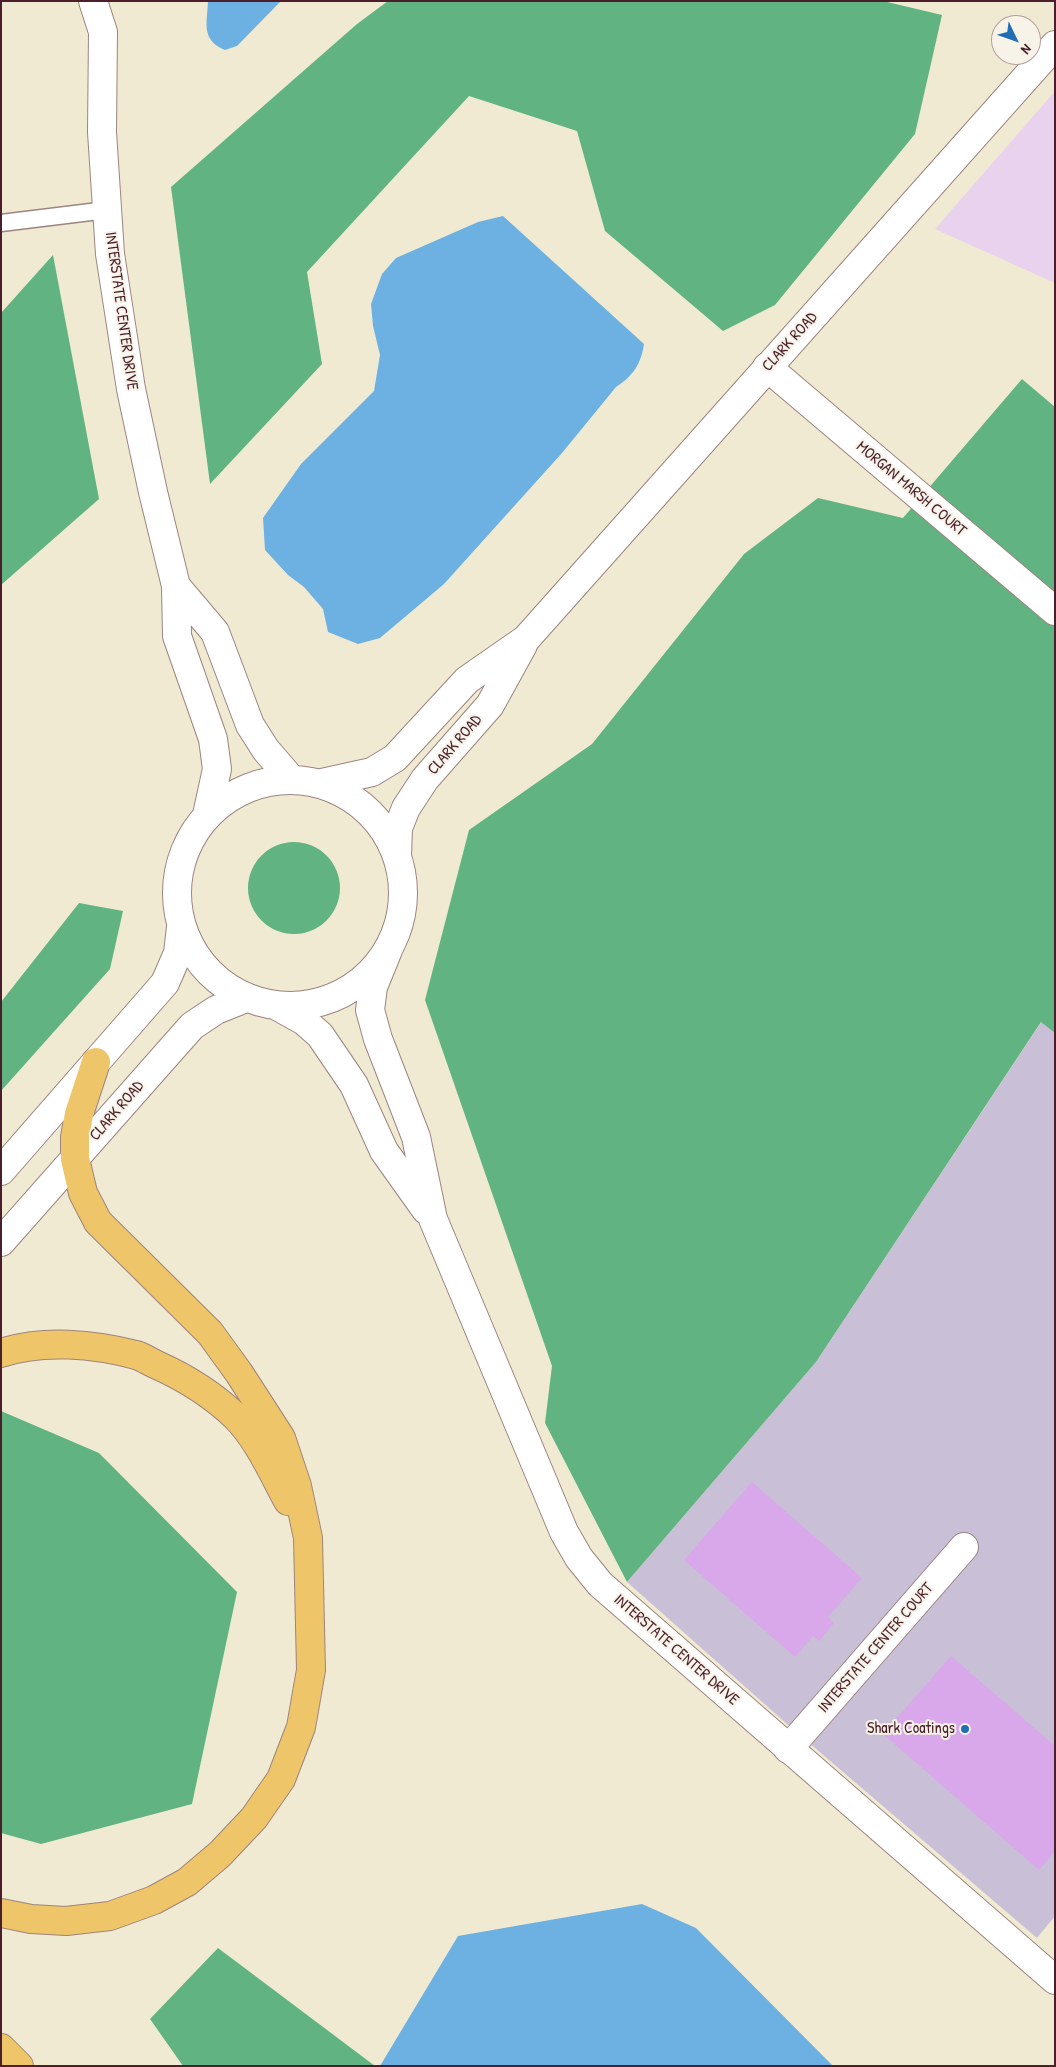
<!DOCTYPE html>
<html>
<head>
<meta charset="utf-8">
<style>
	body { margin:0 }
	#map { position:relative; width:1056px; height:2067px; overflow:hidden; background:#f0ead3; font-family:"Patrick Hand",sans-serif }
	canvas { display:block }
	.frame { position:absolute; inset:0; border:2px solid #4a1f2b; pointer-events:none }
	.north { position:absolute; left:991px; top:15px; width:50px; height:50px; box-sizing:border-box; background:#f7f3e8; border:1px solid #b29e9c; border-radius:50%; rotate:132deg; font-size:14px; font-weight:700; line-height:20px; text-align:center; color:#4a1f2b }
	.north::after { content:''; display:block; margin:auto; width:18px; height:22px; background:#1f6fb2; clip-path:polygon(50% 0,100% 100%,50% 72%,0 100%) }
</style>
</head>
<body>
<div id="map">
<canvas width="1056" height="2067"></canvas>
<div class="frame"></div>
<div class="north">N</div>
</div>
<script>
const ctx = document.querySelector('canvas').getContext('2d');
ctx.lineJoin = 'round';
function fill(path, color) {
  ctx.fillStyle = color;
  ctx.fill(path, 'evenodd');
}
function strokePath(path, color, width, dash) {
  ctx.strokeStyle = color;
  ctx.lineWidth = width;
  ctx.lineCap = dash ? 'butt' : 'round';
  ctx.setLineDash(dash || []);
  ctx.stroke(path);
}
function write(font, color, halo, rows, align = 'center') {
  ctx.font = font + ' "Patrick Hand",sans-serif';
  ctx.lineWidth = 4;
  ctx.setLineDash([]);
  ctx.textBaseline = 'middle';
  ctx.strokeStyle = halo;
  ctx.fillStyle = color;
  for (const [text, x, y, turn = 0] of rows) {
    ctx.save();
    ctx.translate(x, y);
    ctx.rotate((+turn || 0) * Math.PI / 180);
    ctx.textAlign = isNaN(turn) ? turn : align;
    if (halo) ctx.strokeText(text, 0, 0);
    ctx.fillText(text, 0, 0);
    ctx.restore();
  }
}
fill(new Path2D(`
	M1055,91v192l-120,-54z`), '#e9d2ed');
fill(new Path2D(`
	M1042,1021l13,12v883l-18,22 -250,-214 -160,-142 189,-220z`), '#c9bfd7');
fill(new Path2D(`
	M388,1h495l59,14 -27,119 -140,171 -52,26 -118,-100 -28,-100 -108,-35 -162,176 15,92 -112,120 -39,-297 186,-163z
	M53,255l46,244 -98,86v-272z
	M1022,379l33,28v626l-14,-11 -225,340 -189,220 -82,-159 7,-57 -127,-366 44,-170 123,-86 152,-190 74,-56 85,20z
	M248 888a46 46 0 1 1 92 0a46 46 0 1 1-92 0Z
	M79,903l44,8 -13,58 -109,122v-89z
	M1,1411l98,42 138,139 -45,212 -151,40 -40,-11z
	M218,1948l157,118h-192l-33,-47z`), '#61b481');
fill(new Path2D(`
	M208,1h73l-44,45 -12,4c-24,-10 -18,-26 -17,-49z
	M503,216l141,128c-3,20 -11,32 -28,43l-54,66 -118,131 -64,54 -22,6 -30,-12 -5,-23 -19,-22 -16,-12 -23,-25 -2,-32 38,-54 73,-73 6,-36 -7,-29 -2,-22 11,-30 14,-16 82,-36z
	M642,1904l54,24 137,138h-453l78,-130z`), '#6cb1e2');
fill(new Path2D(`
	M752,1482l110,96 -34,39 6,6 -15,18 -6,-5 -18,21 -111,-97z
	M951,1656l104,90v105l-16,19 -156,-136z`), '#d9a8eb');
const service = new Path2D(`
	M1,223l106,-13`);
const minor = new Path2D(`
	M767,367l288,244
	M788,1749l176,-202`);
const tertiary = new Path2D(`
	M93,1l10,31 -1,100 8,122 21,135 22,103 23,94 1,50 36,103 4,30 -10,46
	M176,586l39,46 35,93 16,25 25,29
	M177 893a113 113 0 1 1 226 0a113 113 0 1 1-226 0Z
	M322,783l50,-11 23,-14 72,-78 59,-41 529,-594
	M397,856l1,-28 8,-20 19,-29 65,-74 33,-60
	M388,950l-15,37 -3,23 8,29 38,98 17,82 131,313 15,26 21,26 455,396
	M277,1006l27,15 16,14 34,50 30,66 42,59
	M1,1171l164,-188 13,-30 3,-26
	M1,1242l191,-216 24,-16 30,-12`);
const motorway = new Path2D(`
	M1,1353c42,-14 93,-9 135,2 7,2 14,7 21,10 29,13 56,30 79,52 22,22 37,56 52,84
	M1,1913l30,6 35,2 44,-5 44,-16 33,-18 33,-28 34,-36 27,-39 20,-52 10,-57 -3,-132 -11,-52 -16,-48 -42,-65 -29,-40 -112,-111 -15,-29 -8,-34v-22l4,-23 17,-52
	M1,2048l18,18`);
strokePath(service, '#9d847f', 19);
strokePath(minor, '#9d847f', 30);
strokePath(tertiary, '#9d847f', 30);
strokePath(motorway, '#9d847f', 30);
strokePath(service, '#fff', 16);
strokePath(minor, '#fff', 28);
strokePath(tertiary, '#fff', 28);
strokePath(motorway, '#eec569', 28);
for (const [x, y, r, color] of [
	[965,1729,5,"#1f6fb2"]
]) {
  const dot = new Path2D();
  dot.arc(x, y, r, 0, 2 * Math.PI);
  ctx.fillStyle = color;
  ctx.fill(dot);
  strokePath(dot, '#f7f3e8', 2);
}
write('16px', '#4a1f2b', '#f7f3e8', [
	["INTERSTATE CENTER DRIVE",121,311,82],
	["CLARK ROAD",790,342,-48],
	["MORGAN MARSH COURT",911,489,40],
	["CLARK ROAD",455,745,-49],
	["CLARK ROAD",117,1111,-49],
	["INTERSTATE CENTER COURT",876,1648,-49],
	["INTERSTATE CENTER DRIVE",676,1650,41]
]);
write('16px', '#4a1f2b', '#f7f3e8', [
	["Shark Coatings",955,1729]
], 'right');
</script>
</body>
</html>
